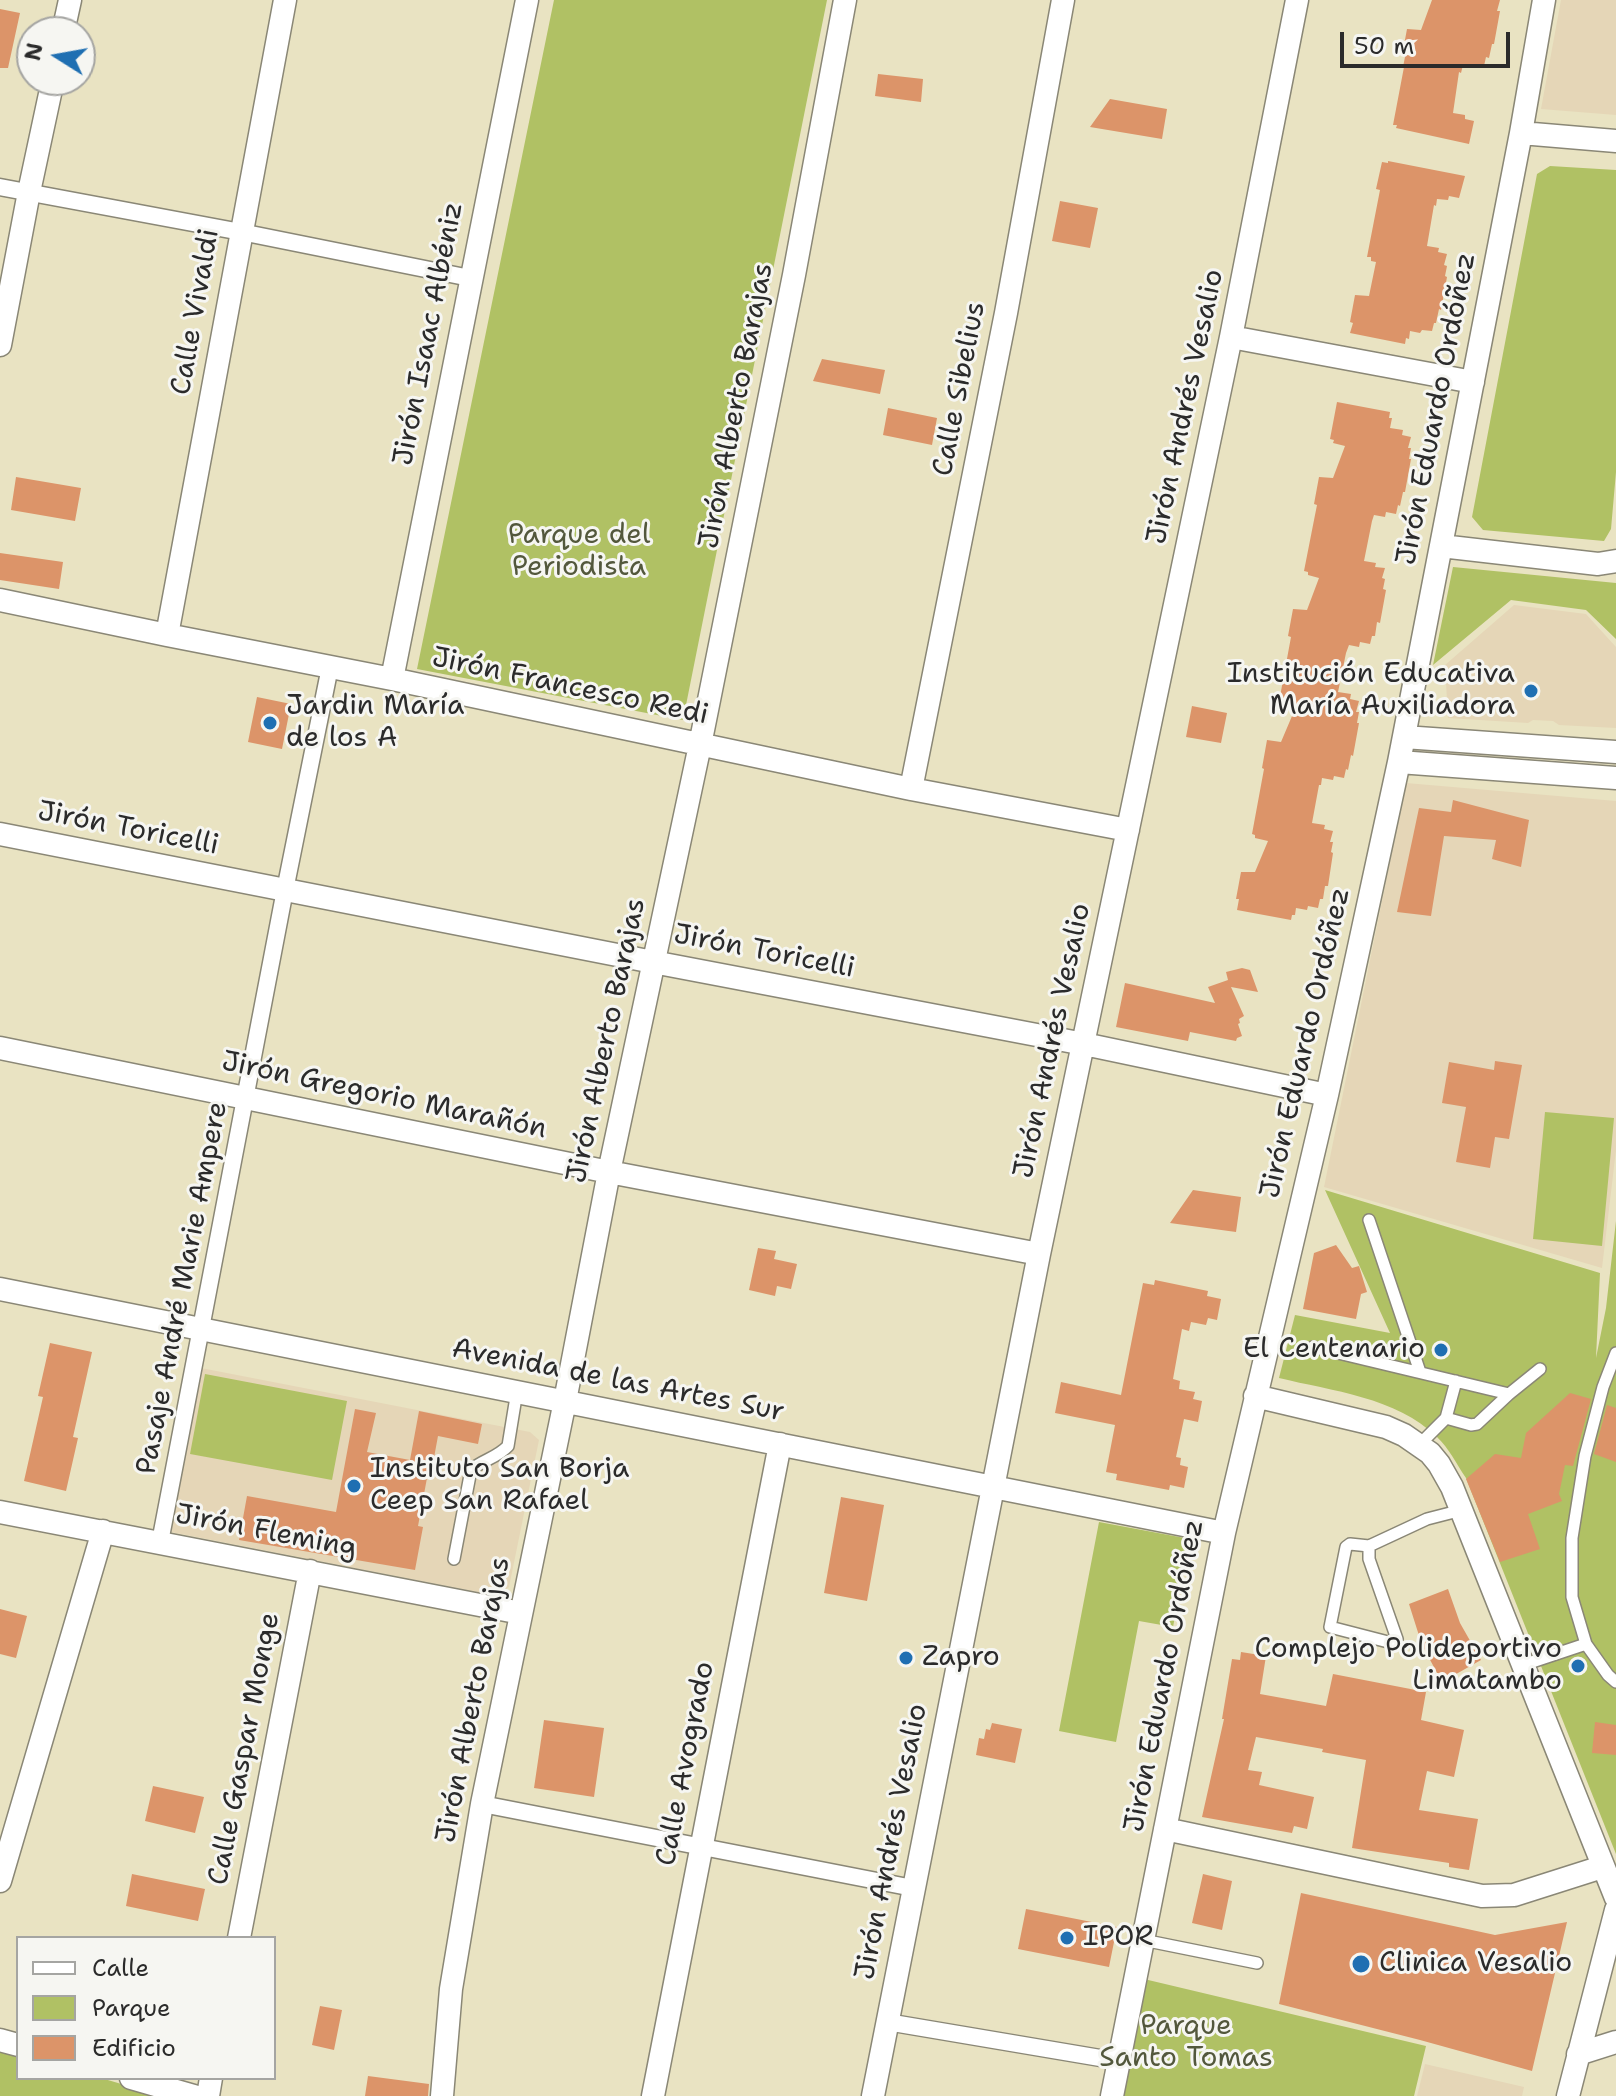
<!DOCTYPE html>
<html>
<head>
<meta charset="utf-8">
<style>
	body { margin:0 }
	#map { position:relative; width:1616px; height:2096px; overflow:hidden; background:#e9e3c2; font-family:"Shantell Sans",sans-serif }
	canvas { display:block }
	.legend { position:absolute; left:16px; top:1936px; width:260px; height:144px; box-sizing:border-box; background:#f6f6f2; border:2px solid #a5a5a2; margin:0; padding:10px 14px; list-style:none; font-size:24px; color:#2b2b2b }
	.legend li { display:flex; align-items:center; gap:16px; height:40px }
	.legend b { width:40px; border:2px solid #a5a5a2 }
	.north { position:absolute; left:16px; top:16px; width:80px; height:80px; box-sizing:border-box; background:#f6f6f2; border:2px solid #a5a5a2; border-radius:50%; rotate:281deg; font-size:22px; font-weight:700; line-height:32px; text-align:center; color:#2b2b2b }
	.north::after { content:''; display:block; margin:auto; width:28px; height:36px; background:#1f6fb2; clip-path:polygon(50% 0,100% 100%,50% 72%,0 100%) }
	.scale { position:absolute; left:1340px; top:32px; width:170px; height:36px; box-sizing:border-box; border:4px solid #2b2b2b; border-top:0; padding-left:10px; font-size:24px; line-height:28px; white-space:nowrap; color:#2b2b2b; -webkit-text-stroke:6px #f6f6f2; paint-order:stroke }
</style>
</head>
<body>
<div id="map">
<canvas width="1616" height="2096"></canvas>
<ul class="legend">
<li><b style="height:10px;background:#fff"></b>Calle</li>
<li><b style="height:22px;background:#b0c164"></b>Parque</li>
<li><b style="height:22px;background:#dc9469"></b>Edificio</li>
</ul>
<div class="north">N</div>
<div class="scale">50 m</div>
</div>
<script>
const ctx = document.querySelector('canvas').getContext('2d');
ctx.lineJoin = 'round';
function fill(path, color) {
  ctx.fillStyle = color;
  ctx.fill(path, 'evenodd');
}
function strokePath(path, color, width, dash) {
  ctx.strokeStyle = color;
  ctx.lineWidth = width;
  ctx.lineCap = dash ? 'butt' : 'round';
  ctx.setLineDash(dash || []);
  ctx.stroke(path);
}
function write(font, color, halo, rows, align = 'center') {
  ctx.font = font + ' "Shantell Sans",sans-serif';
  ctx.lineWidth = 6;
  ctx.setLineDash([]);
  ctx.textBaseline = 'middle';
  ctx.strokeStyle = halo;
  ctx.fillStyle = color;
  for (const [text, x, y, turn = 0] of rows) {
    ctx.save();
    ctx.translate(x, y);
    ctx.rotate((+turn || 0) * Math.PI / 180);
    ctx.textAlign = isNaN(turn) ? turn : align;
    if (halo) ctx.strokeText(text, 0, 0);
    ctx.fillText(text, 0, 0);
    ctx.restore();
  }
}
fill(new Path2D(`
	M1561,0h55v115l-75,-6z
	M1514,605l72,9 30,33v81l-57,-3 -6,-4 -20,-1 -5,3 -80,-5 -3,-53z
	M1406,783l210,18v349l-14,118 -278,-81z
	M201,1368l329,64 9,8 -30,147 -11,9 -327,-64z
	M1425,2064l99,23 -2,9h-105z`), '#e5d6b7');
fill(new Path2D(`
	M554,0h273l-144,720 -266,-51z
	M1550,166l66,4v302l-5,57 -7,12 -121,-11 -11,-13 65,-343z
	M1453,567l163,16v56l-30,-29 -75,-10 -78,65z
	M1545,1112l69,6 -12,128 -69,-7z
	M1325,1190l275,83 -4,85 10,-50 10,-87v633l-150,-376c-9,-13 -17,-30 -29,-41 -41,-40 -105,-46 -158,-59l16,-63 95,18z
	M205,1374l142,27 -15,79 -142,-26z
	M1099,1522l91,17 -17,88 -34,-6 -23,121 -57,-11z
	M1144,1979l282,67 -12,50h-294z
	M0,2048l18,5v25h83l61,18h-162z`), '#b0c164');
fill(new Path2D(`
	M1432,0h68l-3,11h3l-6,33h-2l-3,14 -3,-1 -2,9 -10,-2v3l-11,-2 -2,8 -2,-1 -6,41 12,2v4l9,2 -5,23 -73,-16 1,-3h-4l11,-58h-1l2,-10 -3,-1 5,-27 14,1z
	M0,9l20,4 -12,55h-8z
	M878,74l45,5 -2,23 -46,-6z
	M1110,99l57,10 -5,30 -72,-12z
	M1388,161l77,15 -6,22 -10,-2 -1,4 -11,-1 -1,7 -2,-1 -7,41 12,2 -1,4 9,2 -3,11 3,1 -2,10 2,1 -6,33 -2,-1 -3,14h-2l-2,8 -10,-1 -2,3 -10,-2 -1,8 -3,-1 -1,6 -55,-11 3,-10 -3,-1 5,-27 14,1 7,-34 -5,-1v-4h-4l13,-67 -4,-1 6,-27 6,1z
	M1060,201l38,7 -8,40 -38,-7z
	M822,359l63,11 -5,24 -67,-13z
	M1337,402l53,10 -1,6h3l-2,10 13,2 -1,5 9,2 -3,11h3l-2,11h2l-6,33h-2l-3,14 -2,-1 -2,9 -10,-2 -1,5 -11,-2 -2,6 -8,40 12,2 -1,4 10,1 -3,10 3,1 -2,10 3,1 -6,33 -3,-1 -2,14h-3l-2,8 -10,-2 -1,5 -10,-2 -3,8 -8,39 13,2 -1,5 9,2 -3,11h3l-2,11h2l-6,33 -2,-1 -3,15 -2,-1 -2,9 -10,-2 -1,4 -11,-2 -1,7h-2l-7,38 13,2 -1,4 9,2 -3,11h3l-2,10 2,1 -5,33h-3l-2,13h-3l-2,9 -10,-2 -1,4 -11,-2 -1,7h-3l-1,5 -54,-10 2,-11h-3l5,-27h14l13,-31 -13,-3v-3l-3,-1 12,-65 -2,-1 5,-28 14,2 14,-33 -13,-3v-3l-3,-1 12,-65 -3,-1 5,-27 14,1 12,-32 -11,-3v-3l-4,-1 11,-56 2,-10 -3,-1 5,-27 14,1 12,-32 -12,-3 1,-3 -4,-1z
	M888,408l49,10 -5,27 -49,-10z
	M16,477l65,11 -6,33 -64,-11z
	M0,553l63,9 -4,27 -59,-9z
	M257,697l34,7 -9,45 -34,-7z
	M1192,706l35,7 -6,30 -35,-6z
	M1453,800l76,20 -8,47 -29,-8 4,-19 -52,-4 -13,80 -34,-4 22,-104 32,4z
	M1242,968l8,2 8,22 -27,-5 13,29 -5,3 1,4 -2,1 4,12 -5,2 -1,3 -46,-9 -2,9 -72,-14 9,-44 90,20 -7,-16 20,-7 -2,-8z
	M1495,1061l27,4 -13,74 -14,-2 -5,31 -34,-6 10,-55 -24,-4 7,-41 45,8z
	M1193,1190l48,7 -5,35 -66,-9z
	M1336,1245l16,23 7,-2 8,26 -6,2 -5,25 -53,-10 11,-56z
	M758,1248l18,3 -2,8 23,5 -6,25 -14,-3 -2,10 -26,-6z
	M1155,1280l53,11 -1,5 14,3 -4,21 -9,-2 -2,7 -15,-3 -2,9 -7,-2 -9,50 7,2 -1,8 16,3 -2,7 9,2 -4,21 -14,-3 -8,38 5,1 -1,7 8,2 -4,21 -14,-3 -1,5 -53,-10 1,-6 -11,-2 9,-47 -60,-12 6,-31 60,13 22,-112 11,2z
	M50,1343l42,9 -19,85 5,1 -12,53 -42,-10 19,-84 -5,-1z
	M1570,1393l21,6 -18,67 -8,-1 -6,29 3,7 -34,13 12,35 -40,13 -34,-83 29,-25 26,4 5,-25z
	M1607,1405l9,3v54l-22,-8z
	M355,1409l21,4 -9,39 43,8 9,-49 63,13 -4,20 -40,-8 -5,27 -3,-1 -12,64 5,1 -8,43 -176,-30 8,-44 89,16z
	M841,1497l43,8 -17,96 -43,-8z
	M1448,1589l12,34 21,37 -39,22 -20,-37 -13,-41z
	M0,1609l27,7 -11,42 -16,-4z
	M1241,1652l25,4 -6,38 66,12 7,-32 93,18 -5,28 43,10 -10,47 -27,-6 -8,39 59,9 -9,51 -20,-3v-4l-97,-15 14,-88 -44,-8 1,-3 -67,-12 -8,33 14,2 -3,13 55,12 -7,32 -13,-3 -2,7 -90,-16 22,-98h-2l10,-60 8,1z
	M544,1720l60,8 -10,69 -60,-9z
	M1595,1722l21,3v30l-24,-2z
	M992,1723l30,6 -7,34 -39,-8 3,-17 5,1 2,-10 4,1z
	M153,1786l51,11 -9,36 -50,-12z
	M132,1874l73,15 -7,32 -72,-15z
	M1203,1874l29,7 -10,49 -30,-7z
	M1301,1893l194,42 72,-13 -35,149 -112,-31 -141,-36z
	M1026,1909l91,18 -8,40 -91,-18z
	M320,2006l22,4 -8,40 -22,-5z
	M368,2076l61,8 -1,12h-63z`), '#dc9469');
const service = new Path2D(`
	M1369,1220l51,152
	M1313,1347l196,47
	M1446,1418l25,7 6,-1 32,-30 31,-25
	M1419,1445l27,-27 10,-37
	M1369,1546v13l28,80 -5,4 -62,-16 16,-80 4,-3 19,2 58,-27 35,-9
	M454,1559l17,-89c11,-10 26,-12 37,-24l9,-55
	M1586,1644l-14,-47v-59l13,-82 18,-69 13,-34
	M1523,1665l63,-21 22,31 8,7
	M1143,1940l114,23`);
const pedestrian = new Path2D(`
	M0,187l241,45 229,46
	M160,1542l125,-652 45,-223
	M482,1804l431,84
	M887,2022l231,39`);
const minor = new Path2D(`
	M63,32l7,-32
	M1521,133l95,8
	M1231,337l242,45
	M0,345l29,-153 24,-112
	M1441,546l157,18 18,-3
	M0,600l167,35 225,44 519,110 217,41
	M167,635l118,-635
	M392,679l135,-679
	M1404,737l212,15
	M1399,762l217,16
	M911,789l95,-476 57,-313
	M0,834l653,128 431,82 243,51
	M0,1048l609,124 430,82
	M0,1289l1224,244
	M1255,1396l131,31 18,8 26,18 9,11 13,23 164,411
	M0,1512l521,101
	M1165,1829l317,67 32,-1 88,-28
	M0,1881l103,-350
	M239,1938l71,-367
	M0,2040l18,5
	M1578,2054l38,-12
	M131,2078l63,18
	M208,2096l3,-18
	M442,2096l9,-107 31,-185 83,-403 44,-229 91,-427 94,-470 51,-275
	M653,2096l127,-652
	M873,2096l166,-842 192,-917 66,-337
	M1112,2096l112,-563 103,-438 72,-333 122,-629 23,-133
	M1568,2096l48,-186`);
strokePath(service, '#8a8776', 14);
strokePath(pedestrian, '#8a8776', 19);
strokePath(minor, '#8a8776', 25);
strokePath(service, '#fff', 11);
strokePath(pedestrian, '#fff', 16);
strokePath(minor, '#fff', 22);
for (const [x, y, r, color] of [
	[1531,691,8,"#1f6fb2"],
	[270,723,8,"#1f6fb2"],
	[1441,1350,8,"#1f6fb2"],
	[354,1486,8,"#1f6fb2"],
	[906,1658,8,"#1f6fb2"],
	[1578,1666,8,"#1f6fb2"],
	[1067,1938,8,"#1f6fb2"],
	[1361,1964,10,"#1f6fb2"]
]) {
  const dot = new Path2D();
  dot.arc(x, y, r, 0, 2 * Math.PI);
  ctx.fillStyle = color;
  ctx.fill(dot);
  strokePath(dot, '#f6f6f2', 3);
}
write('28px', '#2b2b2b', '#f6f6f2', [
	["Calle Vivaldi",196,312,-80],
	["Jirón Isaac Albéniz",429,334,-79],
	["Calle Sibelius",960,389,-79],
	["Jirón Alberto Barajas",737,406,-79],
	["Jirón Andrés Vesalio",1186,407,-78],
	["Jirón Eduardo Ordóñez",1437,409,-79],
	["Jirón Francesco Redi",570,687,12],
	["Jirón Toricelli",128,829,11],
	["Jirón Toricelli",764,952,11],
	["Jirón Alberto Barajas",607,1041,-78],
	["Jirón Andrés Vesalio",1053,1041,-78],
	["Jirón Eduardo Ordóñez",1306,1043,-77],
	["Jirón Gregorio Marañón",384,1096,12],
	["Pasaje André Marie Ampere",183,1288,-79],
	["Avenida de las Artes Sur",618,1381,11],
	["Jirón Fleming",266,1532,11],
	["Jirón Eduardo Ordóñez",1165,1676,-79],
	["Jirón Alberto Barajas",474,1700,-79],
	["Calle Gaspar Monge",245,1749,-79],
	["Calle Avogrado",686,1764,-79],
	["Jirón Andrés Vesalio",892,1842,-79]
]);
write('28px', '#53583c', '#f6f6f2', [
	["Parque del",579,536],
	["Periodista",579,568],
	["Parque",1186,2027],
	["Santo Tomas",1186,2059]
]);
write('28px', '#2b2b2b', '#f6f6f2', [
	["Institución Educativa",1515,675,"right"],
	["María Auxiliadora",1515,707,"right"],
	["Jardin María",286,707],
	["de los A",286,739],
	["El Centenario",1425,1350,"right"],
	["Instituto San Borja",370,1470],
	["Ceep San Rafael",370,1502],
	["Complejo Polideportivo",1562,1650,"right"],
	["Limatambo",1562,1682,"right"],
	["Zapro",922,1658],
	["IPOR",1083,1938],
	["Clinica Vesalio",1379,1964]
], 'left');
</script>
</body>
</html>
